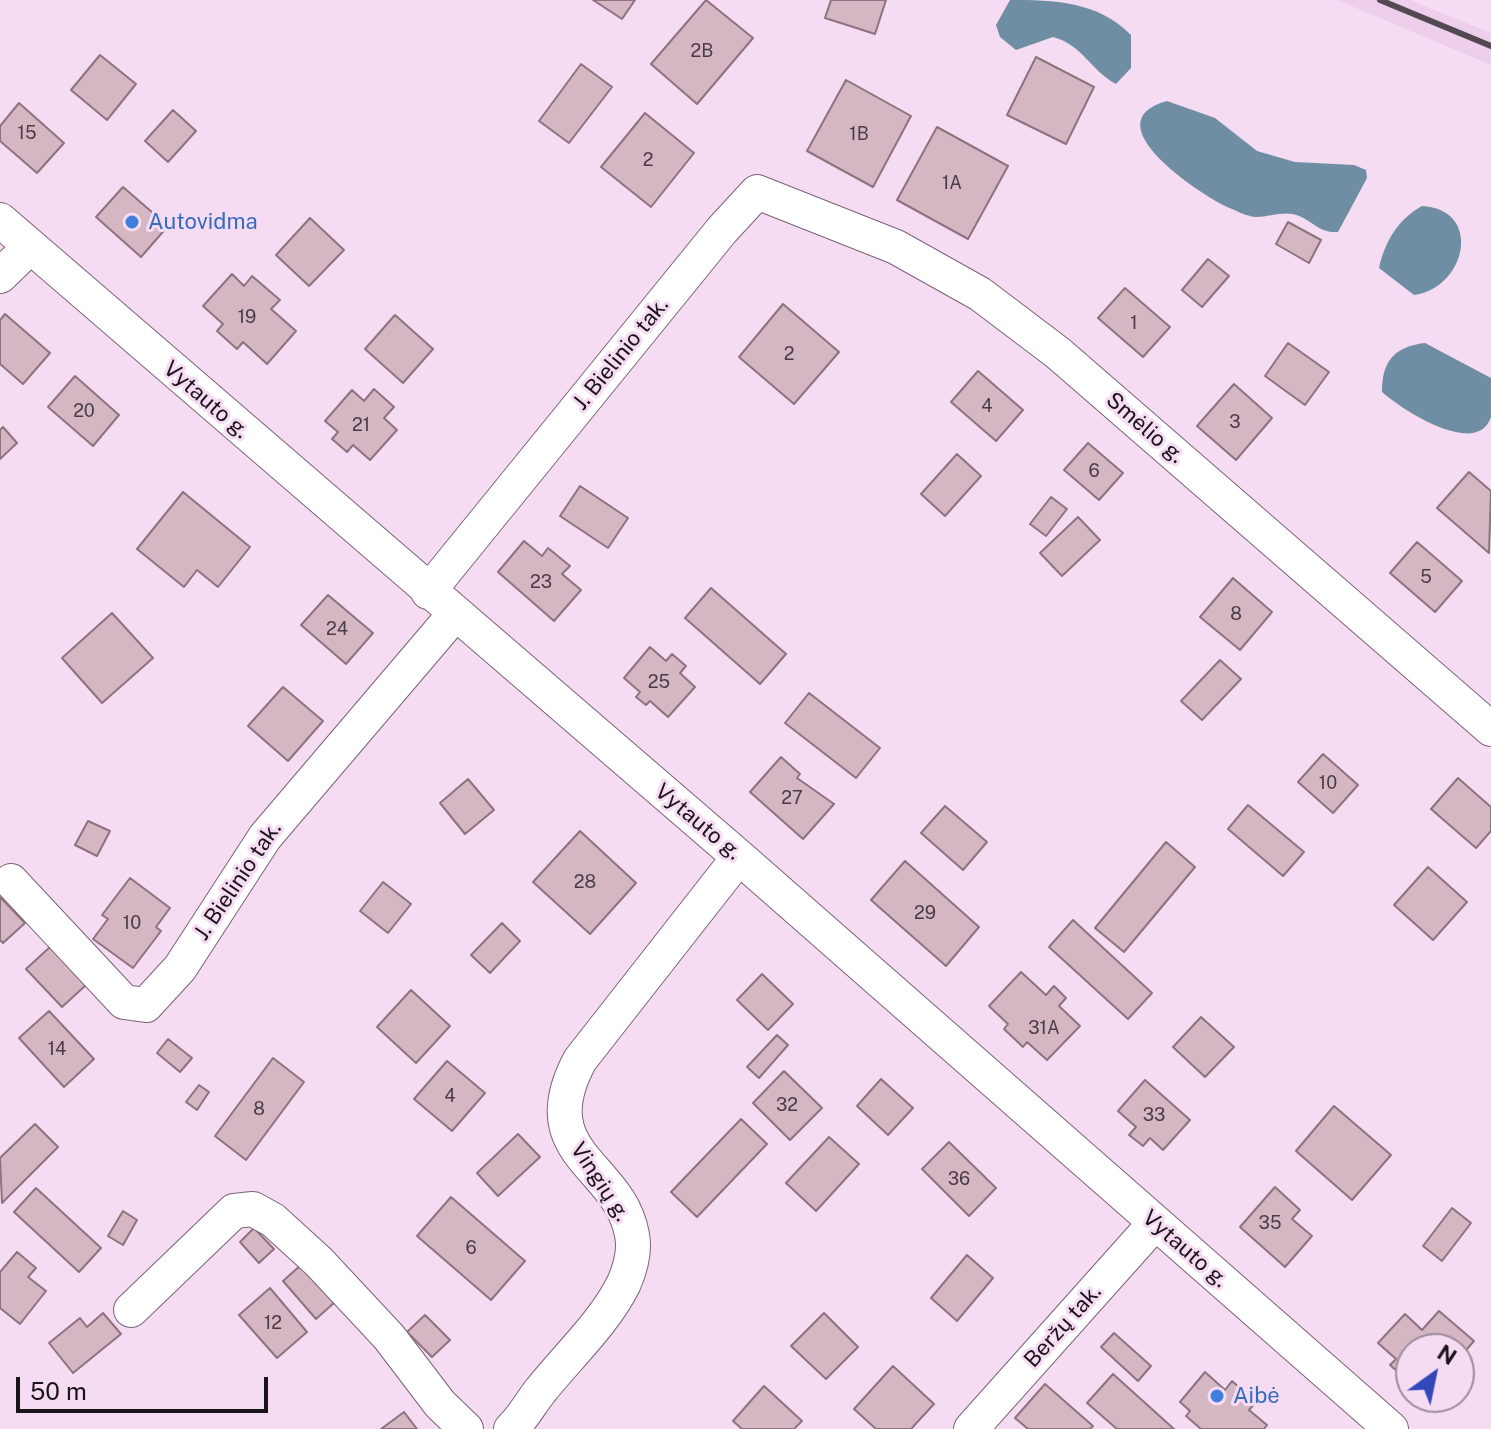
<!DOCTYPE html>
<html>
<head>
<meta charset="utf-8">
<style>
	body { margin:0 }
	#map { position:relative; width:1491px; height:1429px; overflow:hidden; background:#f5dcf2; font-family:"Public Sans",sans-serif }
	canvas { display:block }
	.north { position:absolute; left:1395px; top:1333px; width:80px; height:80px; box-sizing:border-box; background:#f5dcf2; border:2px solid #9e8c9c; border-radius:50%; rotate:33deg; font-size:22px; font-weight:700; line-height:32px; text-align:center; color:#1b131a }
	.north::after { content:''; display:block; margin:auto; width:28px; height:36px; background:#3348ba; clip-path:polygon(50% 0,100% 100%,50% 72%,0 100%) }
	.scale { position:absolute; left:16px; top:1377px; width:252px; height:36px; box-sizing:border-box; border:4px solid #1b131a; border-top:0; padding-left:10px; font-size:24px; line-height:28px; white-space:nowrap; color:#1b131a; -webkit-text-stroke:6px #f5dcf2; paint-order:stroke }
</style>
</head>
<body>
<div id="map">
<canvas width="1491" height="1429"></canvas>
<div class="north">N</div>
<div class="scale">50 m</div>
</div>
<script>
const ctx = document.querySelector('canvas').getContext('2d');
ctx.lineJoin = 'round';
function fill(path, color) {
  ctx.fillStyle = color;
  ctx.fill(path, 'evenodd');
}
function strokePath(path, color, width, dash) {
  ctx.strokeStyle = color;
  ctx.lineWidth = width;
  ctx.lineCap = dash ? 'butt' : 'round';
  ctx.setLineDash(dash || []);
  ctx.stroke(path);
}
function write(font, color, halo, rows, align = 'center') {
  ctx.font = font + ' "Public Sans",sans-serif';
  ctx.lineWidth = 6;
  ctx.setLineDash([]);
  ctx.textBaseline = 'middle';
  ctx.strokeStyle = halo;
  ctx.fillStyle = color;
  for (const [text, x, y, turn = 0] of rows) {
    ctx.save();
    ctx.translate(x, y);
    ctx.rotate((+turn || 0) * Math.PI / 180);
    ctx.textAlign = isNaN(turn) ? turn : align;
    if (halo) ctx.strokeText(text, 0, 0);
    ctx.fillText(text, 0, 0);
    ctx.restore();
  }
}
fill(new Path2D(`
	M1337,0h73l81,33v32z`), '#eecfeb');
fill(new Path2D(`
	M1010,0c43,0 88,1 121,35v33l-15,16c-25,-13 -33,-39 -63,-47l-37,13 -16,-13 -4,-12z
	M1167,101l48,17 42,33 38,11 59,3 12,5 1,8 -29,54c-18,1 -23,-9 -39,-16 -15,-6 -28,1 -43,1 -8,0 -21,-7 -29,-10 -29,-14 -136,-85 -60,-106z
	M1422,206c61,3 45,82 -8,89l-35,-27c6,-26 18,-48 43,-62z
	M1425,343l66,35c0,11 0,28 0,39 -14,42 -90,-8 -109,-25 0,-31 12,-45 43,-49z`), '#708ea3');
const building = new Path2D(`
	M593,0h42l-13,19z
	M706,0l47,38 -56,66 -46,-40z
	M831,0h55l-11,34 -50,-16z
	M100,55l36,29 -29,36 -36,-30z
	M1036,57l58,30 -28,57 -59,-29z
	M581,64l31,23 -43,56 -30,-22z
	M846,80l65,36 -38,71 -66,-36z
	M19,103l45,40 -27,30 -37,-32v-15z
	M173,110l23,21 -28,31 -23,-21z
	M645,113l49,40 -43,54 -50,-40z
	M937,127l71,39 -40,73 -71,-39z
	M123,187l45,39 -27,31 -45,-40z
	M310,218l34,32 -35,36 -33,-31z
	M1288,222l33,18 -12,23 -33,-19z
	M1208,259l21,17 -27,31 -20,-17z
	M232,274l12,12 8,-10 28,24 -9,9 25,22 -29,33 -24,-22 -6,7 -20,-18 6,-7 -20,-18z
	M1125,288l45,39 -27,30 -45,-39z
	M783,304l56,48 -45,52 -55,-47z
	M5,314l45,39 -27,31 -23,-20v-44z
	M395,315l38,34 -30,34 -38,-34z
	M1288,343l41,29 -24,33 -40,-29z
	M978,371l45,39 -27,31 -45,-39z
	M75,376l44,39 -26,31 -45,-39z
	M1234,384l38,34 -36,42 -39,-34z
	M374,389l20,18 -10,11 13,12 -27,30 -17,-15 -6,7 -15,-13 6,-7 -13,-11 27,-31 12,11z
	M3,427l14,16 -17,16v-29z
	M1088,443l35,30 -24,27 -35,-30z
	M957,454l24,22 -36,40 -24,-22z
	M1469,472l22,19 -2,62 -52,-45z
	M580,486l48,32 -20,30 -48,-32z
	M183,492l67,55 -32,40 -21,-17 -13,17 -47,-38z
	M1051,497l16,12 -21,27 -16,-12z
	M1078,517l22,23 -38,36 -22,-23z
	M524,541l18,15 6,-8 22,18 -8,8 19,16 -27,31 -56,-49z
	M1417,542l45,39 -27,31 -45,-39z
	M1233,578l39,34 -32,38 -40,-33z
	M711,588l75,66 -26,30 -75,-66z
	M328,595l45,38 -27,31 -45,-39z
	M112,613l41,45 -51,45 -40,-45z
	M650,647l16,14 6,-7 14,12 -6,7 15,14 -27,30 -18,-16 -4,4 -10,-8 4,-5 -16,-14z
	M1220,660l21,19 -39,41 -21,-19z
	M283,687l40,34 -35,40 -40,-35z
	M809,693l71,55 -24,30 -71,-55z
	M1323,754l35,31 -25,28 -35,-31z
	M781,757l19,17 -3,4 37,26 -31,35 -53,-47z
	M1458,778l33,29v24l-15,17 -45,-39z
	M468,779l26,31 -29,24 -25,-31z
	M1248,805l56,47 -21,24 -55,-47z
	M945,806l42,36 -24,28 -42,-37z
	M88,821l22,10 -13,25 -22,-11z
	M580,831l56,52 -46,51 -57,-52z
	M1166,842l29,25 -71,85 -29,-24z
	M905,861l74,66 -33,39 -75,-66z
	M1428,867l39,35 -34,38 -39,-35z
	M130,878l40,30 -14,19 5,4 -28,37 -40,-29 15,-20 -6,-4z
	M383,882l28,22 -23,29 -28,-22z
	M0,897l25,26 -22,20 -3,-3z
	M1073,920l79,73 -24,26 -79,-72z
	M502,923l18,18 -30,32 -19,-18z
	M50,947l36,38 -24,22 -36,-38z
	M1021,972l25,23 8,-9 12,12 -7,8 21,20 -33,34 -20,-18 -4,5 -19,-18 4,-5 -19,-18z
	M762,974l31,30 -25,26 -31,-30z
	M411,990l39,36 -34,37 -39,-36z
	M49,1011l45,48 -30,28 -45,-49z
	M1201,1017l33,30 -29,30 -32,-30z
	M777,1035l11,10 -29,33 -12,-11z
	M168,1039l24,19 -12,14 -23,-19z
	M273,1058l31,24 -58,78 -31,-24z
	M447,1061l38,32 -33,38 -38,-32z
	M784,1071l38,37 -32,32 -37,-37z
	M881,1079l32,29 -25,27 -31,-29z
	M1145,1080l45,40 -27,30 -13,-12 -7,8 -14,-11 7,-8 -18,-16z
	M199,1085l10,7 -12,18 -11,-8z
	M1334,1106l57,49 -39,45 -56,-49z
	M741,1119l26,25 -70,73 -26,-25z
	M35,1124l23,23 -56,56 -2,-45z
	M518,1134l22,23 -42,39 -21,-23z
	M829,1137l30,27 -43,47 -30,-28z
	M949,1142l47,46 -27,28 -47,-47z
	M1275,1187l25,23 -8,9 20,17 -27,31 -45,-40z
	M36,1188l65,60 -22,24 -65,-60z
	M451,1197l74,64 -34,39 -74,-64z
	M1452,1208l19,15 -29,38 -19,-15z
	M123,1211l14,9 -14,25 -15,-9z
	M254,1228l20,21 -15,14 -19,-21z
	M17,1252l19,16 -8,9 18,14 -26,33 -20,-16v-36z
	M967,1255l26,23 -36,43 -26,-23z
	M302,1264l33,38 -19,17 -33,-38z
	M270,1288l37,44 -30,26 -38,-43z
	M1439,1311l35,30 -15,17v-9h-48v24l-5,6 -16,-14 6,-6 -18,-16 27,-29 17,16z
	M103,1313l18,21 -48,39 -24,-30 31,-25 7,9z
	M824,1313l34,34 -32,32 -35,-33z
	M425,1315l25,25 -18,17 -25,-25z
	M1114,1333l37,33 -13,15 -37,-34z
	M893,1366l41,38 -23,25h-35l-22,-20z
	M1205,1372l20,18 7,-9 24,21 -7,8 18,15 -3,4h-63l-15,-13 4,-5 -10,-9z
	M1113,1374l61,55h-57l-30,-26z
	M1045,1384l48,42 -3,3h-62l-13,-11z
	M764,1386l38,35 -8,8h-52l-9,-8z
	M404,1412l13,17h-36z`);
fill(building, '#d5b6c3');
strokePath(building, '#8f727f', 2);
const minor = new Path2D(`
	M0,220l739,637 652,572
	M0,276l30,-29
	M428,592l294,-362 35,-38 139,55 84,47 78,59 433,376
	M11,881l113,121 22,3 34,-37 85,-131 189,-222
	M131,1310l103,-99 19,-2 20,11 46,42 70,75 51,67 26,25
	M511,1429c12,-11 20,-27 30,-39 27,-34 64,-68 83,-107 6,-14 11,-33 8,-48 -12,-71 -103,-80 -52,-175l159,-203
	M971,1429l184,-206`);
strokePath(minor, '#796377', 36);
strokePath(minor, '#fff', 34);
strokePath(new Path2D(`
	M1380,0l111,46`), '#544853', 6);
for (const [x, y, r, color] of [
	[132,222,8,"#3f7fe0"],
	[1217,1396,8,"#3f7fe0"]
]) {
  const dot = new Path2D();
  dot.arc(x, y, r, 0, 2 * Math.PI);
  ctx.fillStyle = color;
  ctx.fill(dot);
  strokePath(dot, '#f5dcf2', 3);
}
write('18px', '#4a3c44', null, [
	["2B",702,51],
	["15",27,133],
	["1B",859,134],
	["2",648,160],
	["1A",952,183],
	["19",247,317],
	["1",1134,323],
	["2",789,354],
	["4",987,406],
	["20",84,411],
	["3",1235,422],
	["21",361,425],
	["6",1094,471],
	["5",1426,577],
	["23",541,582],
	["8",1236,614],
	["24",337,629],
	["25",659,682],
	["10",1328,783],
	["27",792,798],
	["28",585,882],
	["29",925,913],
	["10",132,923],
	["31A",1044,1028],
	["14",57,1049],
	["4",450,1096],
	["32",787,1105],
	["8",259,1109],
	["33",1154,1115],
	["36",959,1179],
	["35",1270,1223],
	["6",471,1248],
	["12",273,1323]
]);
write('22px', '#366cbe', '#f5dcf2', [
	["Autovidma",148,222],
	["Aibė",1233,1396]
], 'left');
write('22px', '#1b131a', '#f5dcf2', [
	["J. Bielinio tak.",621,354,-51],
	["Vytauto g.",206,400,41],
	["Smėlio g.",1145,428,41],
	["Vytauto g.",698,822,40],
	["J. Bielinio tak.",238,881,-56],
	["Vingių g.",600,1182,57],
	["Vytauto g.",1185,1249,41],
	["Beržų tak.",1063,1326,-48]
]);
</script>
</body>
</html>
